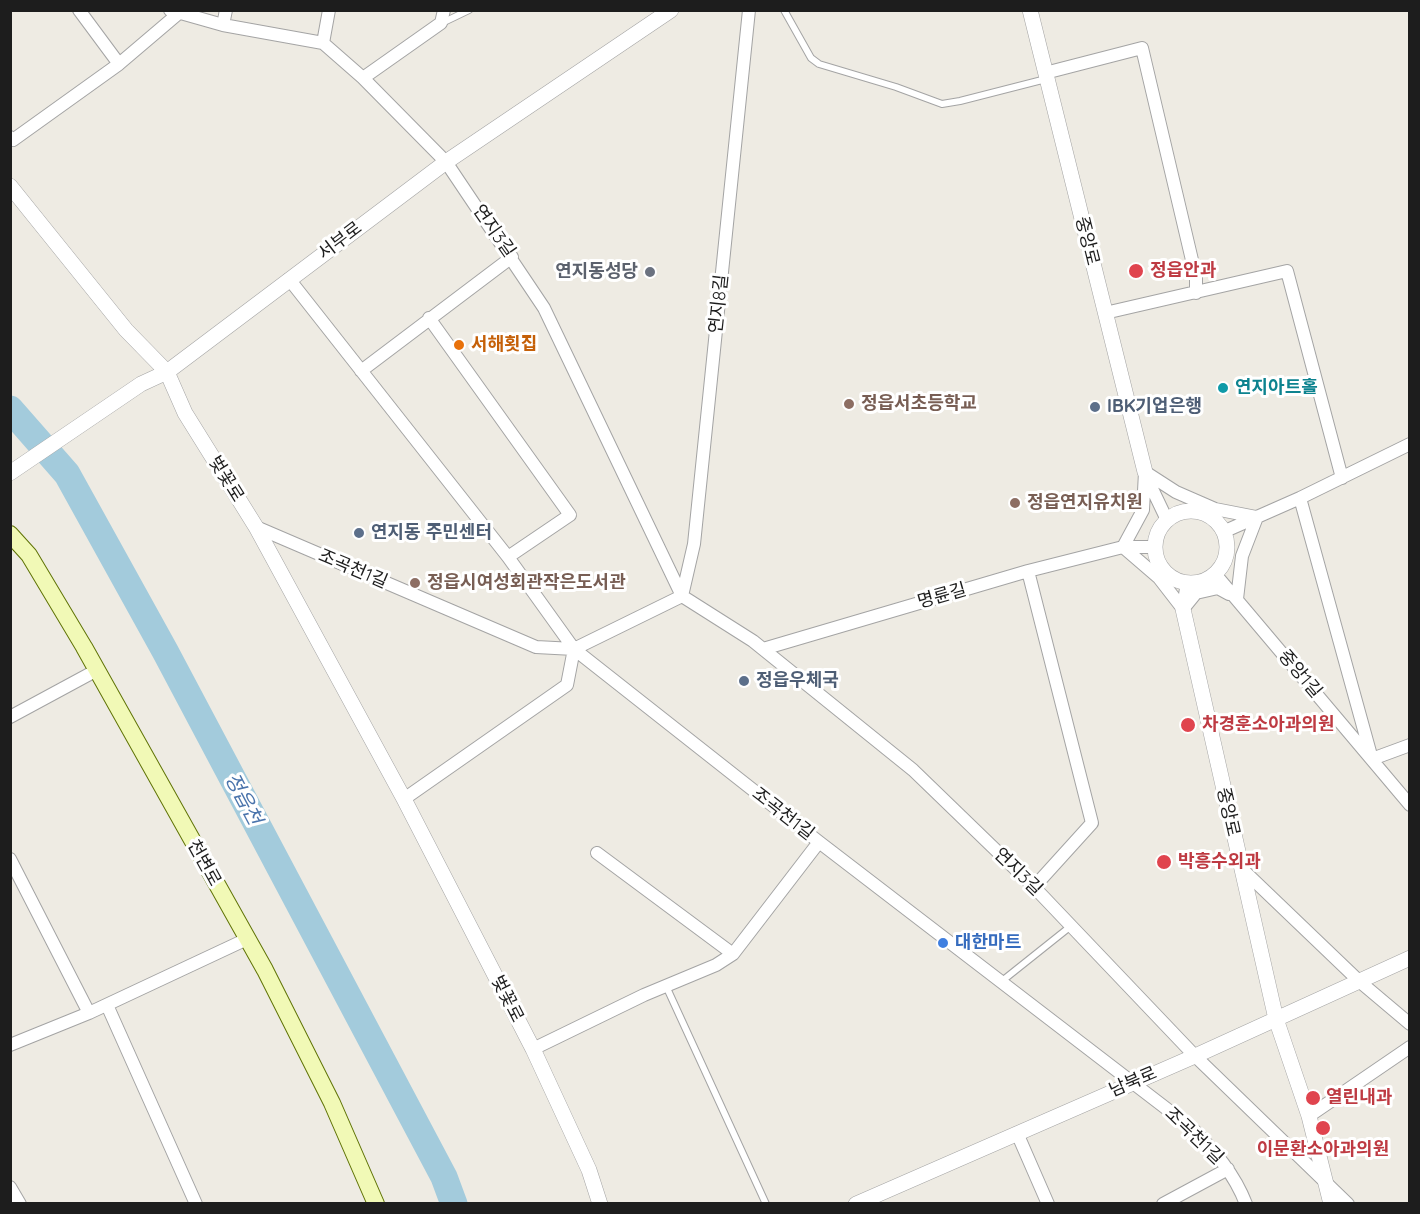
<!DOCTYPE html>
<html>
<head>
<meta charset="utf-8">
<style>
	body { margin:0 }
	#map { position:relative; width:1420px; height:1214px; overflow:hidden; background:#eeebe3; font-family:Quicksand,sans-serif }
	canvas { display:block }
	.frame { position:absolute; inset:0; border:12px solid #1d1d1d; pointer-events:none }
</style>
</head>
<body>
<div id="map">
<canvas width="1420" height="1214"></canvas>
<div class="frame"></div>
</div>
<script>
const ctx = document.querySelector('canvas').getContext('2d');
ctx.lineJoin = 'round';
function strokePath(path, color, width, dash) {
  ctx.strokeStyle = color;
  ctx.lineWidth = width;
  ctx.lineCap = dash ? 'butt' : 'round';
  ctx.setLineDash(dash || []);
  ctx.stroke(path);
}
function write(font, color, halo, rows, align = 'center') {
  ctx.font = font + ' Quicksand,"Noto Sans KR",sans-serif';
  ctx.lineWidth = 6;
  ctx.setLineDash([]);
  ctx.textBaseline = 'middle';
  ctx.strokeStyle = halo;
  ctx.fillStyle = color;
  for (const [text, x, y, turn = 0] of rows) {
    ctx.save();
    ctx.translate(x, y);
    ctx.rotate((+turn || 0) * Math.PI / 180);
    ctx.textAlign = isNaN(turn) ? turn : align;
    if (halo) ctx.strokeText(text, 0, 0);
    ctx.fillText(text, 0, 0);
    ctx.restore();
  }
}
strokePath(new Path2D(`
	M10,409l57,65 98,177 279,526 10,27`), '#a3cbdc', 27);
const service = new Path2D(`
	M784,10l27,48 8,6 77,23 46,17 18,-3 86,-22
	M442,23l27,-13
	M1002,981l69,-55
	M666,986l100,218`);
const minor = new Path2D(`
	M79,10l40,54
	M170,10l53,15 100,18 40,35 83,84 98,146 138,288 71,45 160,129 121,117 161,169 153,148
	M223,25l3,-15
	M323,43l6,-33
	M1045,73l97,-25 54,229v16
	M363,78l78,-55 3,-13
	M10,137l3,3 106,-76 60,-51
	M289,279l219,278 66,92
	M1105,313l182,-42 55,207
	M429,318l141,197 -62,42
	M361,371l151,-114
	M1145,472l31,20 39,17 41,8
	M1146,476l21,44
	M1300,498l72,261 38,-14
	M256,527l280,120 38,2 245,193 374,287c22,23 41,44 53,75
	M1223,532l77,-34 110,-54
	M1123,547l36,31 24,31
	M1123,547l20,-37 2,-38
	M1028,571l64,252 -58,64
	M1216,575l194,230
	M1237,599l5,-43 15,-39
	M1183,608l4,-26
	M1183,609l13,-16 22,-5 11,6
	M574,649l108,-53 12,-52 55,-534
	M763,649l265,-78 95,-24h33
	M10,717l87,-47
	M404,799l163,-114 7,-36
	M597,853l136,101
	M10,859l79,154
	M1241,868l118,113 51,43
	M107,1005l89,199
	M10,1045l79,-32 158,-74
	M533,1049l111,-54 72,-30 17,-11 86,-112
	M1309,1116l101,-69
	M1017,1133l31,71
	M10,1187l10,17
	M1163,1204l65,-35`);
const tertiary = new Path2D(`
	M1030,10l115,462
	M10,186l116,144 41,42 18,41 71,114 148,272 129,250 56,121 11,34
	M10,473l131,-89 26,-12 279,-210 225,-152
	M1155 547a36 36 0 1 1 72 0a36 36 0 1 1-72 0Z
	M1183,609l93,410 33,97 22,88
	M856,1204l339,-148 215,-98`);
const secondary = new Path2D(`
	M10,534l19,21 55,92 181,323 67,133 44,101`);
strokePath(service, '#a4a4a4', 8);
strokePath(minor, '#a4a4a4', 14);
strokePath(tertiary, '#a4a4a4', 16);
strokePath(secondary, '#5f7305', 18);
strokePath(service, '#fff', 6);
strokePath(minor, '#fff', 12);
strokePath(tertiary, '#fff', 15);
strokePath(secondary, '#f1f9b6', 16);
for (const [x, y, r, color] of [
	[1136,271,8,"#e0444e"],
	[650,272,6,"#6b7280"],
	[459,345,6,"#e8710a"],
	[1223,388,6,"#0f9aa8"],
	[849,404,6,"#8d6e63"],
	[1095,407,6,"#5c6f8a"],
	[1015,503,6,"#8d6e63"],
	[359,533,6,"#5c6f8a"],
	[415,583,6,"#8d6e63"],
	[744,681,6,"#5c6f8a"],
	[1188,725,8,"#e0444e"],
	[1164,862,8,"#e0444e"],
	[943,943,6,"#3f7fe0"],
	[1313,1098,8,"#e0444e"],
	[1323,1128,8,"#e0444e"]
]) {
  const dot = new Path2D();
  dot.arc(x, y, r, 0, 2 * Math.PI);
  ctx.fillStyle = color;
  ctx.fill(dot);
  strokePath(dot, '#fff', 2);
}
write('18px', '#1d1d1d', '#fff', [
	["연지3길",494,231,55],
	["서부로",340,241,-37],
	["중앙로",1087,241,76],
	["연지8길",719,304,-84],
	["벚꽃로",226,479,58],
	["조곡천1길",353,569,23],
	["명륜길",942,596,-16],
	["중앙1길",1300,674,50],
	["중앙로",1228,812,77],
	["조곡천1길",783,814,38],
	["천변로",204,863,61],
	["연지3길",1018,872,44],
	["벚꽃로",507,999,63],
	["남북로",1133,1082,-23],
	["조곡천1길",1194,1136,44]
]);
write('bold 18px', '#be3a42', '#fff', [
	["정읍안과",1150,271],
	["차경훈소아과의원",1202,725],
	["박흥수외과",1178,862],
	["열린내과",1326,1098],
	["이문환소아과의원",1323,1150,"center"]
], 'left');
write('bold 18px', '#5b616d', '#fff', [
	["연지동성당",638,272]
], 'right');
write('bold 18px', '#c56008', '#fff', [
	["서해횟집",471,345]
], 'left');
write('bold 18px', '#0d838f', '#fff', [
	["연지아트홀",1235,388]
], 'left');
write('bold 18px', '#785e54', '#fff', [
	["정읍서초등학교",861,404],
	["정읍연지유치원",1027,503],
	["정읍시여성회관작은도서관",427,583]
], 'left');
write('bold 18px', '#4e5e75', '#fff', [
	["IBK기업은행",1107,407],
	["연지동 주민센터",371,533],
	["정읍우체국",756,681]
], 'left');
write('bold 18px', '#366cbe', '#fff', [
	["대한마트",955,943]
], 'left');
write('italic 20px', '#4a74ac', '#fff', [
	["정읍천",243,799,62]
]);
</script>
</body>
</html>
